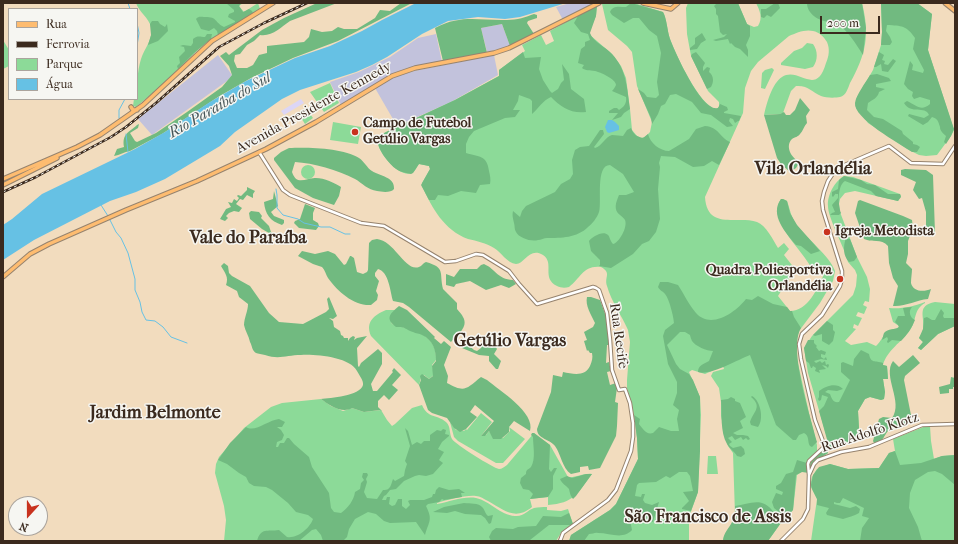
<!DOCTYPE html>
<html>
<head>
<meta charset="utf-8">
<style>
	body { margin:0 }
	#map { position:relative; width:958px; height:544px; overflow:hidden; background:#f2dcbe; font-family:"IM FELL French Canon",serif }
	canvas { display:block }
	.frame { position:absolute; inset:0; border:4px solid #3b2a1e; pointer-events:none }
	.legend { position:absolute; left:8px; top:8px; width:130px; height:92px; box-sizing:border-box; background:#f6f6f2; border:1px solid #aba49d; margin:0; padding:5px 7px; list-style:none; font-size:12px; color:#3b2a1e }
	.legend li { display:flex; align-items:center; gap:8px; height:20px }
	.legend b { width:20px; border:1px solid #aba49d }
	.north { position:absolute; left:8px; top:496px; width:40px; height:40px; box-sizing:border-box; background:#f6f6f2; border:1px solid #aba49d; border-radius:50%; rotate:201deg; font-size:11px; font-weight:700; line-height:16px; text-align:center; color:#3b2a1e }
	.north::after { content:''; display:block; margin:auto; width:14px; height:18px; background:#c8321e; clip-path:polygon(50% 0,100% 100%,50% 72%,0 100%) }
	.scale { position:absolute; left:820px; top:16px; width:60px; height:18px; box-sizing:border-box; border:2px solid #3b2a1e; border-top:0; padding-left:5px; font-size:12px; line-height:14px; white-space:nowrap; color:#3b2a1e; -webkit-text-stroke:3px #f6f6f2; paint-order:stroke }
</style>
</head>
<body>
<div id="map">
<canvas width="958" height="544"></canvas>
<div class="frame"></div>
<ul class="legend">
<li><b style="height:5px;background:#febc70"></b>Rua</li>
<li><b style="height:5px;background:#3b2a1e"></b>Ferrovia</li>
<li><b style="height:11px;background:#8cda98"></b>Parque</li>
<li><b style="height:11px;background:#66c1e4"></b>Água</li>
</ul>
<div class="north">N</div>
<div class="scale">200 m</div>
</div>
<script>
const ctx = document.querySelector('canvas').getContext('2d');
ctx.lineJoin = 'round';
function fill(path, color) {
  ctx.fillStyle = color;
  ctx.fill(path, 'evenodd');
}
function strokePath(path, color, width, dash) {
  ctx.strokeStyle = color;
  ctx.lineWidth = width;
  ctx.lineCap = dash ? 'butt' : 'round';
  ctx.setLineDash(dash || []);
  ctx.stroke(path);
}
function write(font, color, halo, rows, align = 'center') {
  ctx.font = font + ' "IM FELL French Canon",serif';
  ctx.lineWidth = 3;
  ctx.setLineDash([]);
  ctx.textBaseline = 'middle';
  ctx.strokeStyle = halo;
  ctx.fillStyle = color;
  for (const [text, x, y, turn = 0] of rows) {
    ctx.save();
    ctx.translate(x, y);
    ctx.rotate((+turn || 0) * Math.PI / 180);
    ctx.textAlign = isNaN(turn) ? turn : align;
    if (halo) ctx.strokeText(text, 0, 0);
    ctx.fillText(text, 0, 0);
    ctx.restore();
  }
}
fill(new Path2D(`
	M301,99l3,4 -20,12 -3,-4z`), '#dcd6f6');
fill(new Path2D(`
	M570,3h24v1l-31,16 -7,-13z
	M502,24l8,22 -23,6 -6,-24z
	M436,34l6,28 -38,8 -63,35 -11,-23 29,-10 31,-15 28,-19z
	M218,55l14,20 -5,6 -75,54 -14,-16z
	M494,55l4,20 -47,27 -54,24 -22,-38 19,-11 20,-6z`), '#c2c2dc');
fill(new Path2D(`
	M136,3h107l-4,3 5,6 14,-9 2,6 -56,35 -44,43 -24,20 -3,-1 1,-7h3c0,-14 0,-27 4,-40 3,-10 13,-21 10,-32 -2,-9 -12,-15 -15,-24z
	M606,3h28l29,9c4,8 4,18 7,27 6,16 29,66 46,70l3,-2v-5l-11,-11 -17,-35 -4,-22 -1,-26 2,-5h50l9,21 7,3 4,-1c5,-8 2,-15 -2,-23h106c8,32 4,51 -12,80 -2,5 -4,13 -10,14 -5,1 -14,1 -19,-1 -9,-4 -13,-11 -25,-10l-5,5 -8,22 -3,1 -16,1c2,-10 8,-32 18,-38 17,-11 34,21 44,-14 3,-7 4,-14 1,-21 -3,-5 -8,-10 -14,-11 -8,-2 -17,2 -24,5l-31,26 -7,9 -6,17 -2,25 -38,84c2,34 33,18 52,25 9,3 16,18 21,26l6,-5 5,6 -5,6 11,14 -17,27 12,15c18,0 28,-23 34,-37l-1,-4 -11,-1c-9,-19 -46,-49 -31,-70h2l4,2c3,8 4,16 9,23 10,14 34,32 39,47l-2,10 -13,22 -21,28 -3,10 1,18 12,54 8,32v6l-9,10 -5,10 -6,4 -4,35 -10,10 -15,21h-45l1,-5 9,-14 2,-7 -2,-62 -5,-7 -2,-6 -5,-24v-14l-2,-14 -8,-12 2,-4 11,-3 -1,-3 -18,8 -13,-4 -3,2 11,25 1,18 -3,77 -9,25v24h-120l2,-6 39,-25 6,-6 22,-45 -1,-21 -3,-23 -7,-27v-8l3,-38 -2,-12c-6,-14 -17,-29 -21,-44 -3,-9 5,-13 -6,-19 -18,-2 -20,11 -32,20 -4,1 -8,1 -12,-1 -16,-8 -2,-23 -14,-31 -14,-8 -18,9 -27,9 -9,-1 -15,-12 -22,-16 -8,-5 -17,-7 -26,-9 -24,-9 -36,-31 -46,-53v-3l8,-14 -1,-3 -10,-2c-2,2 -4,8 -7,9 -13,5 -32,-19 -34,-29 0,-5 3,-8 6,-11l71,-33 44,-24v-6l26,-19 -3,-6 19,-10 5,10 8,-4 -4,-10 47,-26 -1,11 -6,14v5l22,19 9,12 5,12 4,31 2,21 5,6 4,2 4,-1 5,-5 2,-10 -15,-36 -5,-34 -5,-6 -19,-16 -6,-26z
	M881,3h36l15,11 -4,36 26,80 -3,6 -14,19 -11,1 -7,-1 -10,-5 -41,-27 -12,-15v-9l17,-29 8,-25 1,-13z
	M3,40l6,10v16l-6,3z
	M807,43l6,1c5,7 5,16 0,23l-8,2 -24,-4v-2l13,-12 8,-3z
	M772,68l2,2 -9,19 -4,-1 1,-15 3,-3z
	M330,83l9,20 -15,9 -14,-20z
	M306,108l7,10 -8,6 -7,-11z
	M333,122l28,5 -3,17 -28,-4z
	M301 172a7 7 0 1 1 14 0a7 7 0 1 1-14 0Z
	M844,176l9,1 47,17 1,2 -3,5 -43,-10 -10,2 -5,6 -1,5 1,8 17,45 10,20 3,12 -1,13 -4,-1 -2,4 4,2 -3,7 -6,-2 -2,4 6,2 -4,8 -4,-2 -1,4 3,1 -11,12 6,4 16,-3 9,4c9,-8 6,-16 21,-17l2,-3 -6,-4 -4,-14c13,1 23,-1 36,-6v1c-12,7 -8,17 -15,27 -8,12 -23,20 -27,35l4,1 1,13h-5l2,13 -1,7 -3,1 -11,-3 -5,2 -7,12 1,17 -3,8 -7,6 -22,9 1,2 -18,11c4,-9 17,-12 18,-23l-20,-68 -4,-25 8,-12 41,-41 3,-9 1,-11 -2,-5 -7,-8 -3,-9c-4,-12 -17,-36 -17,-47 -1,-11 7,-25 16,-30z
	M935,302l20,2v22l-17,8 -17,16 -3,-2 5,-6 -4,-4c2,-3 4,-6 4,-9 2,-13 -7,-23 12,-27z
	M386,310h9l-5,7 2,7c13,4 37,8 42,23 2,4 2,9 2,13l-4,5 2,10 -5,4 -5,-4 -3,3 -2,7 -48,-49c-6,-14 3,-21 15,-26z
	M321,399l10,7 12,5 9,-3 12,4 17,-2 6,10 5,6 3,-2 17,-16 10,-3c6,14 15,9 24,17 5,4 3,12 6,17 3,5 41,29 47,30 3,0 5,-2 8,-4l27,-32 16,12 18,32c8,1 15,-4 24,-3 -15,20 -18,29 -44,31v-8l-18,2 2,8c-17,14 -28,3 -44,-6 -4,-2 -8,-5 -12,-5 -11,-1 -28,4 -39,7v1c13,-2 26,-8 39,-6 14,3 24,17 39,18 9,1 12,-6 19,-8 4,-1 9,-1 13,-1v3l14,1 7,-2 5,15 -12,9 -5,8h-332l2,-21 -2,-14 -9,-33 1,-9 3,-7 25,-29 27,-21 11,-4z
	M481,413l11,9 -11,14 5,-1 3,-4 3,4 11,3 7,-7 -1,-4 16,12 -22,24h-7l-38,-22 -4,-4 -4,-15 6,8 8,1 2,-2 1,1z
	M926,426h4l1,15 3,18 8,-3 13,-1v86h-144l6,-42 -6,-12v-5l1,-5 5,-8 13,-5 18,5 31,-1 10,-15 6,-2 -2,-12z
	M708,456h8l2,18h-11z`), '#8cda98');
fill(new Path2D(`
	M226,3h15l-2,3 4,6 6,-3 3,2 1,2 -35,22 -1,-4 -3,-3 -5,3 -8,-2 -5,-10c3,-3 4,-2 9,-2 13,0 9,5 19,10l11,-5v-1l-7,-4 1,-3 5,-2v-2z
	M317,3h20l-47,18c-9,6 -18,16 -30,14l-6,6 -7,4 -7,9 -5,1 -1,6 3,7h10l6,-3 6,-10 8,-2v-7l37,-4 5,-5 2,-8 11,3 10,-1 6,-4 6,2h13l18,-11 5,-8 10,1 11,-8h11l-74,38 -45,17 -42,20 -33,19 -56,37 -32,17c-6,1 -10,4 -16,5l3,-7 7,-2c-2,-13 4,-14 13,-22l2,-1 -1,4 -8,5 5,8 2,1 19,-9 31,-21 35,-25 10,-12 -3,-9 -9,-10 6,-4 3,3 33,-25 22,-12z
	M631,3l32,9c4,7 4,18 7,27 5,13 32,74 48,69l2,-4 7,3 1,3 -4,2v1l17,3 -2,5h-1l-3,2 -2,-4 -3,-1 -1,3 4,5 -6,1 -16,-12 -10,-2 -9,-11 -16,-8 -6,1 -5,9 -4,2 -3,8 -6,10 -1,-6 -13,-29 6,4 3,4 9,1 3,-3 -2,-13 4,-29 -4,-17 -8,-6 -10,-12h-6l-9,5 -12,-8 -2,-3c3,-7 9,-5 16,-5z
	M717,3h21l9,21 3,2v10l-4,9 2,5v7l-8,-8 -5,-2 -4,-4 -1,1 -2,-5 -12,2 -3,-1 11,-3 3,-3 -4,1 -3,-3 -2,-16 -2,-2v-5l-2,-3z
	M775,3h3l2,5 -9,9 -4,-2 -3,3 -3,-1v-8h5z
	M807,3h55l4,25 -3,27c-7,-11 -14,-23 -25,-31 -3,-2 -6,-2 -9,-2 -10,-1 -22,-8 -22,-19z
	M881,3h36l15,11 -4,36 26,79 -3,7 -5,8 -2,-2 2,-6c-3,-3 -6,-5 -6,-9 -2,-6 -2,-8 -8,-10l-4,5 -5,3 -15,-9 1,-2 15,4 5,-3c-4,-10 -18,0 -25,-12l3,-2c9,4 14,11 23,3v-4l-10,-3 -6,2 -2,-3 1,-4 -5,-3 -4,-5 6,-23 3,4 -1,5 11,3 1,-3 -11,-21 2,-11c-9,-13 -13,-12 -28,-13l-1,6 4,6 2,5 -2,3h-9l1,-13z
	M597,5l-1,11 -6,17c3,9 16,14 22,21 15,16 15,35 18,55l-6,4 -3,4 -9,3 6,-7h-9v-2l5,-3h3l2,2c5,-3 8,-7 7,-13l-14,-6c2,-2 3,-4 4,-6 0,-6 -16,-13 -21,-14 -6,-1 -9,0 -13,-3l2,-3 -6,-2 3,-14 4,-3v-4l5,-2 -2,-6 -7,-2 -7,-9 4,-7z
	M534,14l3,1v3l-9,3 -1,2 7,11 -24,12 -8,-22 -21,4 6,25 -44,8 -8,-33c27,-14 44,-7 72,-8 10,0 19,-3 27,-6z
	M152,21h6l2,3 5,3 2,-3 1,7 -10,10 -10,4 3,-10 -1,-11z
	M702,33l4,7 -5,3 -4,6 -7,1v-2l5,-4v-6z
	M207,34h5l-1,5 -17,14 -16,16 -1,-3 3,-3 -1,-6 6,-6 -1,-4 -4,-1 3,-1 8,1 2,-3v-4c5,-4 7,-2 12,-2z
	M523,52l2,6 16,-1 -2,12 4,11 7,11 2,2 6,-4 3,-6 3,-3 -2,-16 7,10 2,15 13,10 2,13c-15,2 -25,-5 -35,-15 -8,3 -13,12 -19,17v-13l-2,-2 -11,-4 -1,6 -5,9h7l-5,7 -10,1 -31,13 -5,6 -3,7v9c13,4 21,2 23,18 1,4 2,9 1,13l-10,1 -4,8 -15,-2 -13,5 -10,-1 -3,5h-6l-8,-15 9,-16 -1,-3 -10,-2 -6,9 -2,1c-5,-1 -11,-2 -15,-5 -6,-4 -19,-20 -18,-28 1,-4 5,-7 8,-9l69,-32 44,-24v-6z
	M696,52l9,11 -2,4v4l4,-4 3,1 -1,4c5,4 5,10 2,15l-4,2 -16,-33 1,-2z
	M879,52l5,3 -2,5 3,1 -1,3 4,1 5,-6 3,2 -8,11 -6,-1 -1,-7 -5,3h-2z
	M877,74l12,4 2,3 -15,3v3l9,2 -6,3c-1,6 -7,8 -11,11l-1,7 7,7 9,2 19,12 1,3 10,8v2l4,1 3,2 -3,5h-5c-12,-8 -59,-34 -57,-49 1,-8 11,-21 15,-28z
	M800,98l10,12 -4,6 1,7c-3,3 -4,8 -7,11 -2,3 -5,3 -8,5 -7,7 -1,18 6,22l1,2 -3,5 -6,4 -9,-8 -4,-6 -13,-43 16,-1 4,-2 2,3h4l5,-5z
	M705,126c14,1 14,11 25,16l-11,23 -7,-4 -8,5 -11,1 -18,-10 -14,-1 -2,7 1,4 -2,22 2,30 -4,13 -7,9 -7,3 -9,10 -22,14 -12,-2 1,-1v-5l-9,-9 -2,-10c3,-4 14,-11 19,-6 2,2 2,6 5,9 6,-1 15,-17 12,-24 -1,-2 -3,-3 -5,-5 -7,-5 -4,-13 -1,-20h7l8,-3 -11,-18 -13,-9c-15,0 -8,37 -11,47 -2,6 -7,12 -11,15 -11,11 -27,11 -41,11 -3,0 -6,2 -9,2 -7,2 -19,-2 -22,-8 -2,-3 -1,-6 -2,-9 -1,-5 -2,-7 -1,-12l7,6 2,-6 4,-5 29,-14 6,-8 9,-5 3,-5 -1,-14 3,-10 5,-3 9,-1 11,-16h3l1,4 -10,13 1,1c7,-2 10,-11 17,-13 4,0 8,1 11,1l4,-6 4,-2c2,6 6,9 12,10l5,-4c2,9 12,17 21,17l20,-12 7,-10z
	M289,148c19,-1 54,0 70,10 5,3 8,10 13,13 8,5 23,6 22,18 -3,4 -12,3 -17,2 -9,-1 -15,-8 -22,-12 -17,-9 -42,-16 -60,-17l-3,10c5,15 15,5 24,6 8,0 19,5 25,9l-2,9 -5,9 -21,-7 -18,-10 -21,-28v-2l7,-6z
	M905,169l21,1 7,5 2,58 -9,-3v-18l-4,-14 -3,1 -6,-9 3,-8 -15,-7v-5z
	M844,176l17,4 6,4 8,1 13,9h12l1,3 -3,4 -22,-5 -5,-5 -26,-10c-8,5 -7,24 -4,32l-2,2h-9l2,-2 3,-1 -3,-7 6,-7v-4h-3l1,-1 -3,4 -1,-1v-4l6,-3 1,-9z
	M247,187l8,4 -2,3v4l-6,-3 -4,5 -3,-1 -4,5 6,4 -3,4 -5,-1 -5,2 -3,3 2,2 -3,3 -5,-2 6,-10 5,-2 -3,-5 4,1 2,-4 3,2 2,-3 -2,-2 1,-1 3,1 6,-6z
	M274,191l4,15 -7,6 3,4 10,4v3l-2,2c-12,-4 -17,-11 -18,-23l9,-3z
	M781,199h2l4,2 3,12 7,12 23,26 -9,3 -10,-8 -5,-1c-10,-12 -27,-30 -15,-46z
	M860,200l43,16 9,4 1,8 -5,13v13l-2,9 6,6c0,4 -1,9 -1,14 2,9 13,9 20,6l-3,10c-12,1 -23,8 -35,7l5,-20 -5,-8 -4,-15 -1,-17c-7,-8 -16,-3 -24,-7l-9,-26 3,-12z
	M305,204l10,4 -2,5v7l5,3 1,3 -3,4 -17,-2 -5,-5 1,-2 5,-2z
	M251,211l8,1 3,4 -1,2 8,8 2,6 9,6 -1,3 -3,-1v-3l-14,-8 -12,-10 -1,-6z
	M846,238l4,1 7,18 -3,4 -5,1c-6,-6 -6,-16 -3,-24z
	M377,239c18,2 28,33 42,28 3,-1 4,-4 7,-5 20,6 13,10 17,27l14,14v6c2,3 5,5 6,8 6,10 -6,18 -12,25l-42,-35 -6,-4 -10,-2c-3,-10 -4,-29 -15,-32l-3,4v3l4,5 -3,10 2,4 -1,5 -6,5c-17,1 -33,-13 -43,-27 -2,-3 -3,-8 -6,-11l-9,-3 -15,-8 4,-5 13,3 13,-3 7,3 9,11 2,-1 4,-8h1l3,2 3,14 6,2 4,-2 1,-2 1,-27 3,-3z
	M224,263l4,3 1,7 3,3 18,10 19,27 10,9 24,2 23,-12 3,-3 -2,-10 2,-2 8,19 -4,3 -4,-1 4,3 1,6 6,4 1,4 2,1 1,2h4v3l2,-3 3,-2 2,1 -1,3 3,-2 10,-2 -10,12 1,18 1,1 2,-4 17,-14 4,4v11l-11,20 2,7h4l16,-19 -1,-1 2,-3 7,7 -9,10 6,5 -9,10 -5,-5 -6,6v6l4,4 -2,-1 -16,2 -12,-4c-10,6 -23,-3 -31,-9 9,-1 39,-3 42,-14 1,-4 -4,-10 -6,-14 -7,-14 -42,-17 -56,-16 -14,0 -22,5 -36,0 -3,-1 -7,-1 -9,-2 -4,-2 -4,-8 -6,-11 -1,-6 -5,-11 -6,-17 0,-7 4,-14 4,-21l-9,-7 -2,-6 -11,-6c3,-8 -1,-12 -5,-19z
	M484,264c13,6 13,15 29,16l3,4 -7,4 -8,-3 -15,5 -16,-9 -14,3 -2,3 -8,-2v-11l8,3 6,-8h17l4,-4z
	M660,282h8l10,3c6,9 11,20 18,28 15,17 40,-1 50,-14l6,1 6,-4 15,8 14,3 3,4h2l2,6 7,11c-13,21 10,90 16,114l-5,5 -2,-1c-3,-4 0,-10 -6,-13l-5,2 -3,5h-3l-17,-15 -26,-70c-13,5 -40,21 -52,17 0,-7 6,-8 11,-11l4,-10c-6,0 -18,-5 -21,-10 0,0 -2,-5 -2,-6l-5,-3h-5l-13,13 9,19 4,5 9,5 4,6 7,17v54l-2,41 -7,19 -9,-2v-1l7,-7 -6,-9 10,-1 -3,-15 -3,-4h-8l-9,6 -4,-2 -10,6 -17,1 -2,2 -2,11 6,1 1,-3h3l-2,6 2,3 7,2 7,-3 -6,20 -5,-2 -6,2 -1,-5 -8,-6 -3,9 2,10c-9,10 -22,3 -34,3 -3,-1 -5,1 -9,1l-5,7h-15l2,-6 39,-25 6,-6 22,-45 -1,-21 -3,-23 6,4 -1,5c4,5 7,11 14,9l6,-6 12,4h8l-2,-12 2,-9 -6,-5 4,-12v-11l-9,-18 -5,-28 2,-6 9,-7c0,-5 -5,-25 -9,-29 -2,-3 -5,-3 -7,-7z
	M587,297h4l9,3 7,19 2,26h-2l-1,18 3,-1 2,9 -4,1 3,13 6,-2 1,5 -2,14 3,1 -1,23 -1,10 -16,32 -11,2 -1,-4 -8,1v5l-9,2c-9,-6 -10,-20 -16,-28 -5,-7 -18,-7 -18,-17l14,-37 2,-17 9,2 1,-5c10,2 22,5 27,-6 2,-5 3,-8 2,-13h-2l-2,-3 -1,1 -3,-10 3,-1 -3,-8 9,-5 2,-4c-4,-9 -10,-17 -8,-26z
	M399,306l8,4 28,27 -1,1 7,6 3,-3 7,6 -7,18 4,11 -1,7c18,10 19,6 34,-6l6,3c12,10 49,33 43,51l-16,-10 -5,6v5l-8,7h-8l-4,-8 -4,5h-4l13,-15 -19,-16 -5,7 7,5 -11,12 -6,3 -6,-4 -7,-10 -15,-5 -4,-3 -9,-25 2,-5 -1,-4 2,-2 7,5 4,-3 -1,-10 4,-5c0,-11 -3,-21 -14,-26 -3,-2 -6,-1 -9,-3 -9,-3 -6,-5 -17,-5 -12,-9 -5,-14 3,-21z
	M912,307c-4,4 -2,11 3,13 -3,8 -8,15 -14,21l-9,-1 -4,3 -1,-1 1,-3 -1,-2 -5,3c1,-2 1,-5 2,-7 4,-5 11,-3 15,-6l-1,-2 -3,-3 3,-6h7l-2,-8z
	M941,309l3,4 -1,3 1,2h11v8l-17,8 -17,16 -3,-2 5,-6 -4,-4 4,-9 1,-11 3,-1 5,3h3z
	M827,321l6,4v5l2,2 -2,9 -4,4 -7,-4v-7l-7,2 -2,-1z
	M490,338l7,11 -3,5 7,7 -3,8h-2l-7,-8v-5l-10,-1 -17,-7 4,-5 8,7 3,1 4,-3 3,-8z
	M808,340h6v3l3,3 -1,1 3,4 2,-1 5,2 -1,3 -4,-1v3l3,2 2,-2 1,3 -6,-1 -7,2 2,2 4,-2 2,2 3,-2 1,4 2,-1 1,1 -1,3 -2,-2 -4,-1 4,4 -7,1 1,3 -5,-2 1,-3 -3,-2 -1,2h-1l-2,-5 -3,-2 -2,-13z
	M861,350l8,4c2,10 6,6 14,9v2l4,1 1,13h-5l2,13 -1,7 -3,1 -11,-3 -5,2 -7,12 1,17 -3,8 -7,6 -22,9 1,2 -11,7 -6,10h-2c2,-17 15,-14 19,-27l-9,-32 5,-5 4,-9 -6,-2 -1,5 -2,1 -1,-2 1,-2v-6c7,-5 17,-9 24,-2l-6,2 -9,-1 -3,2 5,2c2,5 3,9 9,8l11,-22 -9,-8v-9l2,-1 10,4 1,-7z
	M913,355l7,8 -15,13 -1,4 7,35 -1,5c-6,6 -15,5 -20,9 -7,6 -5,13 -16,14l-1,-2 6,-22 4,-2 9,1c12,-16 -10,-42 1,-57l6,6z
	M951,377l4,1v9h-2v2h-4v4l-9,1 -1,-7 11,-3z
	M752,396c9,5 12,24 6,31l-7,-2 -1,-3c3,-10 13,-15 1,-25z
	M731,397l4,2v2l5,2 6,14 -6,4 3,7 -10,5 4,2h6l5,1 2,3 -2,1 -2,-2 -3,2 -2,-3 -6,3 -3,-4 -4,2 4,4 -3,2 1,2 3,2 8,-2 3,3 1,5 -4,3 -4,-1c-2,-4 -7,-7 -10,-12 -7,-12 -5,-31 -6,-44l7,-1z
	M279,419l6,3 -3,5h-5l4,3 3,5 -2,5 -5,2 -1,5h2l2,-4h4l3,-5h2l5,6 15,13 3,10 17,26 2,15 3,4 7,1c7,-5 13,-13 14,-21l5,-3 1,-6 3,-3 -2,-3 1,-4h4l1,2 -2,4 1,3 -3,10 3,6 10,1 6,-9c7,1 8,-5 10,-11l2,2 9,-5 1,-6 2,-6 -2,-3 5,-15 -5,-18 3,3 4,14 5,-3 4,2 3,-3h6v-6l7,-5 4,1 2,-2 3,1 -1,4 4,1v1l-7,6 -4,7 6,3 -5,8 4,3 -10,11 -7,2 -7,-1 -4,1 -11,5 -8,8 -6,1 -4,5 -2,1 -2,4h4l1,-3h3l-1,7 3,2 3,-1 3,-6h4v7l4,3 4,-4 -2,-4 2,-1h14l8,-3 1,-3h2l1,-4 3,-3 10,3 10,-1 6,4h-4l1,4 -18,3 -2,-1 -3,3 -11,2 -2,2c7,14 3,15 -1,29l-9,-13 -26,1 -6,-2 -8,-7 -8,-2 -13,7 -6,10 -2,8 -4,4h-20l-2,-6 -5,-6 -4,1 -13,11h-42c4,-14 10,-9 22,-11l8,7c10,2 23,-9 26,-18l-5,-4 -12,-3 -8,-9 -16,-13 -6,-3 -12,-1 -5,-3 -3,-6 -7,-4 -12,-9 -9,-4 12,-17 16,-16c9,6 22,-7 33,-8z
	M532,433h2l16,12 -1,24 2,3 3,-4h3l-4,8v13l-5,8 -18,2 3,-5 -4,-4 -6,-1 -3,-6 1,-5 5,-4c0,-5 2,-4 5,-7 5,-8 2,-21 2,-30l-2,-2z
	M895,451l5,14 21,-2 21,-7 13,-1v30l-13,-11 -7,-3 -7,1 -13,8 -5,13 -1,15 9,19 4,14h-62l2,-13 7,-10 -7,-2 2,-8 -21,-10 -3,5h-3l-3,-1v2l16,4 6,-2 4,3 -1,4c-5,3 -11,4 -16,6l-16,-4 -1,-2 3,-5 -12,-3v-6l-5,-10 -1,-4 2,-10 6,-8 11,-3 18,5 31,-1 10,-15z
	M797,460l10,3 2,10 -7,-1 -6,3 -3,35 -10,10 -15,21h-45c1,-13 14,-17 12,-35 15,-2 28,-10 39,7l5,-1 -5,-4 -2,-6 4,-9 6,2 1,-3 -7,-3v-3l5,-3 5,-9 7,-2z
	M586,474h6l-16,22 -3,3c-3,-4 -3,-6 -4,-10 -3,-4 -7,-5 -9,-10l7,-3 5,2z
	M464,503c6,1 14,-1 19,5 2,3 2,5 5,8l5,-1 -2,8 -2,1 -4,-6 -4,-3 -16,-1 -10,-3 -8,2 -14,-1 11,-5z
	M569,513l4,11 -2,1h-22l-19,15 -39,1 -2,-4 3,-6 4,-3 17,1 5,-2 18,-1 7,-10 18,1z`), '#71ba80');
fill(new Path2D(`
	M416,3h150l-46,14 -15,2 -27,-2 -30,4 -26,13 -35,23 -15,8 -16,7 -56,18 -18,9 -47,33 -15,14 -55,33 -29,13 -26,9 -76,39 -31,20v-35l9,-6 30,-25 93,-45 30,-17 45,-30 36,-21 49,-23 35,-12 32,-15 20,-11z
	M608,120h4l3,2 4,4v4l-10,3 -2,-1 -2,-5z`), '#66c1e4');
strokePath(new Path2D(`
	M128,3l2,6
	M137,23l2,10 -2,13
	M119,118v-8l6,-11
	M126,134l2,18
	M276,189l1,6v13l6,7 15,4 6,4 17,4h9l15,7h5
	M101,205l7,11
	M109,218l7,14 5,6 7,15 7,26v11l5,12 2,10 4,8 9,1 8,6 8,10 16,6`), '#66c1e4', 1);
const minor = new Path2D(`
	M259,152l24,38 7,5 71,28 23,3 61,36 11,-1 20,-7 7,1 26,16 10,13 18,20 56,-17 3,1 3,2 8,23 3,27 2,30 7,20 6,-1 5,14 3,20v14l-2,14 -15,39 -8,10 -45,33 -3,8
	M809,475l-1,-11 1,-3 14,-13 1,-4 -9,-24 -14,-61 -2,-15 3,-10 20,-19 18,-29 2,-7v-8l-19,-61 -1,-9 2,-9 4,-11 6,-9 6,-5 49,-21 22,17 32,1 12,-18
	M781,541l22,-22 5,-10 1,-34 5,-11 4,-4 23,-8 28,-5 53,-22 33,-1`);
const major = new Path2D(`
	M643,3l28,6 7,-6
	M945,3l10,8
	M131,107l2,3h4
	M3,179l74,-32 23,-12 43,-30 69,-64 61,-38
	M3,185l54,-27
	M3,277l27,-23 19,-10 77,-34 71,-29 69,-32 50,-27 76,-46 23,-8 79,-15 15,-5 90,-45`);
strokePath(minor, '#96836e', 4.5);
strokePath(major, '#96836e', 5.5);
strokePath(minor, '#fff', 2.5);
strokePath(major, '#febc70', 3.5);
const rail = new Path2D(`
	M3,192l33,-15 75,-40 15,-10 30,-24 63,-56 45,-24 43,-20`);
strokePath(rail, '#3b2a1e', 2.5);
strokePath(rail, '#f6f6f2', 1, [3]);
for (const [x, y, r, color] of [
	[355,132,4,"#c8321e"],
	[827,232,4,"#c8321e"],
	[840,279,4,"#c8321e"]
]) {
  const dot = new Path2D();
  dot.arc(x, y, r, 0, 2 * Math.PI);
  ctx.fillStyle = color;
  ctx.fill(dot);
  strokePath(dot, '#f6f6f2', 1.5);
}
write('14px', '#3b2a1e', '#f6f6f2', [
	["Avenida Presidente Kennedy",314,108,-29],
	["Rua Recife",618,336,82],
	["Rua Adolfo Klotz",870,433,-18]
]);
write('bold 14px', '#3b2a1e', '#f6f6f2', [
	["Campo de Futebol",363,124],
	["Getúlio Vargas",363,140],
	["Igreja Metodista",835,232],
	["Quadra Poliesportiva",832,271,"right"],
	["Orlandélia",832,287,"right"]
], 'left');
write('italic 15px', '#485759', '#f6f6f2', [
	["Rio Paraíba do Sul",220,106,-30]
]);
write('bold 18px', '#3b2a1e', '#f6f6f2', [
	["Vila Orlandélia",813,170],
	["Vale do Paraíba",248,239],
	["Getúlio Vargas",510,342],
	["Jardim Belmonte",155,414],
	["São Francisco de Assis",708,518]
]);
</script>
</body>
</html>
